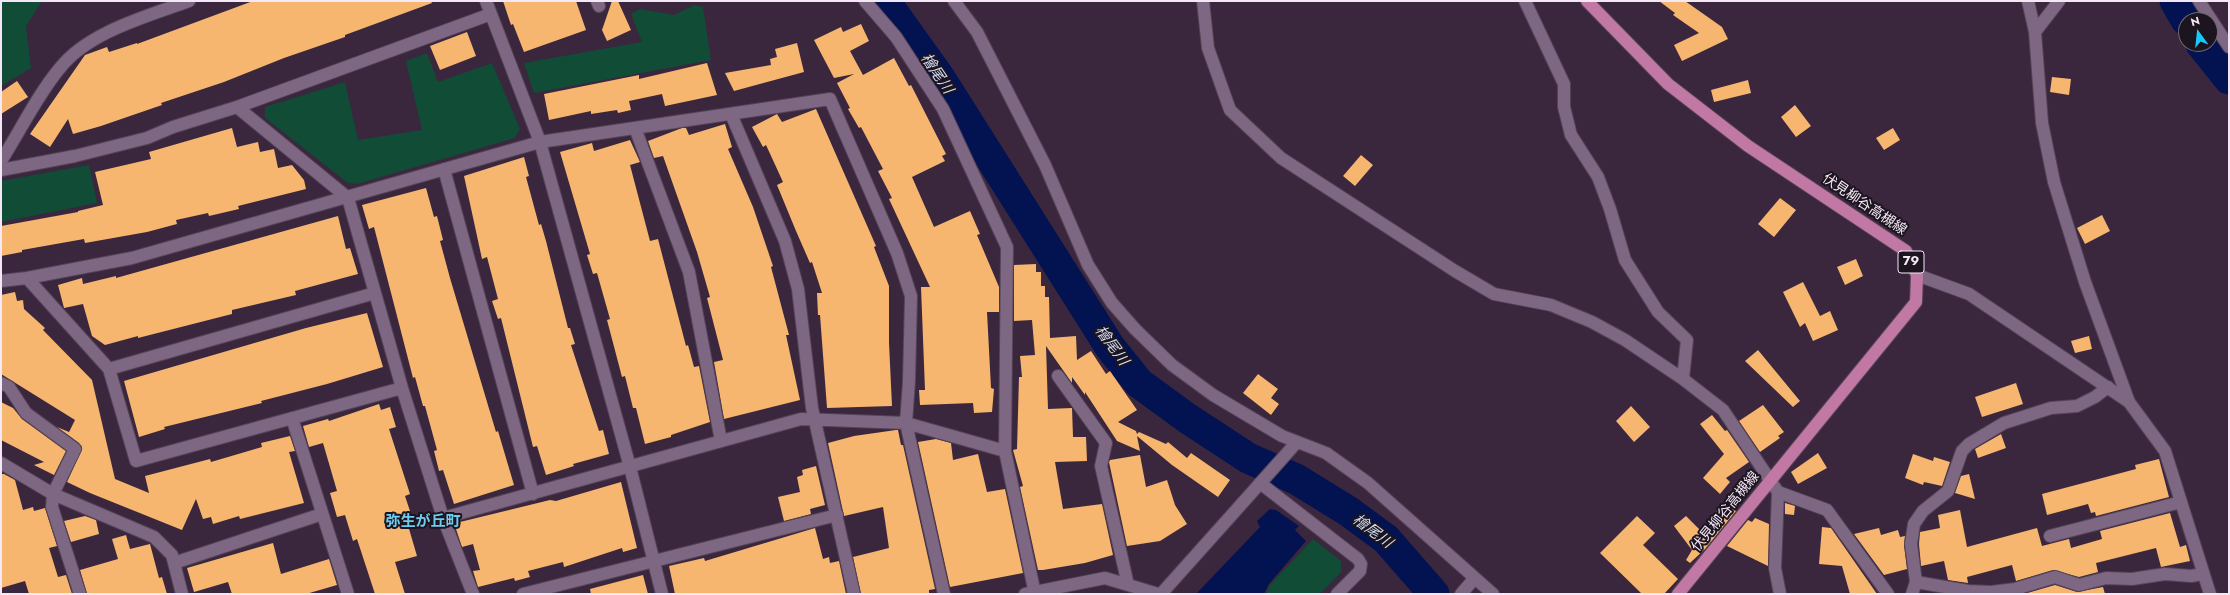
<!DOCTYPE html>
<html>
<head>
<meta charset="utf-8">
<style>
	body { margin:0 }
	#map { position:relative; width:2230px; height:595px; overflow:hidden; background:#3a273e; font-family:Jost,sans-serif }
	canvas { display:block }
	.frame { position:absolute; inset:0; border:2px solid #f4e8f7; pointer-events:none }
	.north { position:absolute; left:2178px; top:12px; width:40px; height:40px; box-sizing:border-box; background:#1c141e; border:1px solid #726975; border-radius:50%; rotate:345deg; font-size:11px; font-weight:700; line-height:16px; text-align:center; color:#f4e8f7 }
	.north::after { content:''; display:block; margin:auto; width:14px; height:18px; background:#17cafb; clip-path:polygon(50% 0,100% 100%,50% 72%,0 100%) }
</style>
</head>
<body>
<div id="map">
<canvas width="2230" height="595"></canvas>
<div class="frame"></div>
<div class="north">N</div>
</div>
<script>
const ctx = document.querySelector('canvas').getContext('2d');
ctx.lineJoin = 'round';
function fill(path, color) {
  ctx.fillStyle = color;
  ctx.fill(path, 'evenodd');
}
function strokePath(path, color, width, dash) {
  ctx.strokeStyle = color;
  ctx.lineWidth = width;
  ctx.lineCap = dash ? 'butt' : 'round';
  ctx.setLineDash(dash || []);
  ctx.stroke(path);
}
function write(font, color, halo, rows, align = 'center') {
  ctx.font = font + ' Jost,"Noto Sans JP",sans-serif';
  ctx.lineWidth = 4;
  ctx.setLineDash([]);
  ctx.textBaseline = 'middle';
  ctx.strokeStyle = halo;
  ctx.fillStyle = color;
  for (const [text, x, y, turn = 0] of rows) {
    ctx.save();
    ctx.translate(x, y);
    ctx.rotate((+turn || 0) * Math.PI / 180);
    ctx.textAlign = isNaN(turn) ? turn : align;
    if (halo) ctx.strokeText(text, 0, 0);
    ctx.fillText(text, 0, 0);
    ctx.restore();
  }
}
fill(new Path2D(`
	M1,1h41l-16,25 5,42 -30,18z
	M694,5l9,2 8,53 -177,33 -10,-30 118,-21 -11,-28 9,-5 34,6z
	M427,53l11,29 54,-19 28,66 -5,9 -158,46 -9,-1 -83,-65v-11l80,-25 13,58 64,-10 -16,-69z
	M89,165l8,38 -96,19v-41z
	M1313,539l28,22v11l-21,22h-54l4,-9z`), '#104c36');
fill(new Path2D(`
	M1270,509l6,1 23,16 -4,4 11,11 -37,43 -5,10h-68l64,-67 -3,-6z`), '#031351');
strokePath(new Path2D(`
	M885,1l55,77 170,269 29,36 48,35 61,40 48,21 52,32 38,28 48,55
	M2175,1l11,19
	M2201,44l28,35`), '#031351', 31);
fill(new Path2D(`
	M253,1h178l1,2 -87,32v2l-61,21 -60,24 -63,21 1,2 -61,21 -28,8 -5,-15 -18,28 -20,-13 55,-79 22,-8 2,5 28,-9v1z
	M503,1h73l10,29 -62,22 -11,-28 -2,1z
	M612,1h6l13,29 -24,11 -5,-11z
	M1659,1h26l37,26 6,12 -46,22 -8,-16 25,-12 -26,-18 2,-2z
	M861,24l8,17 -19,10 13,24 31,-17 15,28 2,-1 35,69 -4,2 3,5 -33,16 22,50 36,-16 10,23 -3,1 22,52v25h-12l4,76 3,1 -2,23 -18,1 -1,-10 -53,2 -1,-15h6l-4,-103h9l-41,-88 3,-1 -14,-27 5,-2 -22,-42 -2,1 -11,-19 2,-1 -13,-25 17,-9 -20,4 -20,-38 27,-13 2,5z
	M467,32l9,24 -36,14 -10,-24z
	M797,43l7,29 -70,19 -9,-18 46,-8 -1,-6 7,-2 -2,-8z
	M707,63l10,32 -52,11 -3,-12 -33,7 2,9 -13,3 -1,-3 -26,4v-3l-42,9 -5,-26 95,-19v4z
	M2052,77l19,2 -2,16 -19,-3z
	M1748,80l3,13 -37,9 -3,-12z
	M17,81l11,16 -27,17v-22z
	M1795,105l16,21 -15,11 -15,-20z
	M816,109l60,137 -2,1 15,39v57l3,63 -65,2 -7,-93h-2l-1,-22h5l-10,-31 -2,1 -14,-32 -19,-46 6,-3 -17,-37 -3,2 -11,-20 25,-13 5,8z
	M725,124l7,23 -4,2 25,58 20,59 -2,1 18,68h-3l14,65 -76,19 -10,-57 9,-2 -16,-62 3,-1 -13,-45 -34,-96 -9,2 -6,-17 34,-13h4l3,7z
	M232,128l5,19 21,-5 2,10 14,-3 4,19 14,-3 12,15 2,9 -68,17 1,3 -30,7 -1,-3 -32,7 1,4 -30,8 -62,11 -1,-4 -62,11v2l-21,4v-30l77,-14v-1l25,-6 -8,-33 56,-13 -2,-7z
	M1893,128l7,12 -16,10 -8,-12z
	M630,140l10,22 -10,3 20,76 8,-2 28,107 2,-1 6,22 5,-1 11,56 -39,13v2l-26,7 -9,-36h-3l-8,-32 -3,1 -15,-57 3,-1 -13,-46 -4,1 -6,-19 3,-1 -30,-102 32,-9 2,8z
	M1361,155l12,10 -18,21 -12,-10z
	M524,157l5,19 -3,1 13,48 2,-1 5,17 22,87h2l5,16 -4,1 28,86 4,-1 6,24 -36,10 1,2 -28,9 -9,-29 -4,1 -32,-129 -3,1 -6,-18 6,-2 -11,-42 -5,2 -18,-83z
	M426,188l8,29 3,-1 6,24 -3,1 10,37 46,154 2,-1 16,54 -60,19 -11,-34 -4,1 -5,-20 3,-1 -12,-44h-2l-8,-29 -2,1 -39,-151 -5,2 -7,-24z
	M1780,198l16,12 -22,27 -16,-13z
	M2102,215l8,16 -25,13 -8,-16z
	M338,216l8,33 4,-1 8,26 -63,17 1,4 -64,15v4l-94,24v-2l-33,9 -13,-9 -9,-32 -19,4 -6,-23 24,-7 1,6 33,-8v2z
	M1856,259l7,17 -18,9 -8,-18z
	M1036,264v8h5v14h4v11h4l1,41 26,-2 1,24 14,-9 15,23 4,-3 27,39 -19,12 18,9 1,3 2,-2 27,12 2,-2 19,16 4,-5 39,27 -12,17 -46,-32 -35,-29 3,15 -23,-10 -32,-49v3l-13,-18v6l-26,-37 2,63 24,-1 1,29h13l1,24 -32,1 8,47 39,-5 11,51 -28,8 -42,7h-5l-18,-83 3,-1 -10,-36 4,-1 2,-72h3l-2,-21 15,-1 -3,-35 -18,1v-56z
	M1803,282l17,34 10,-5 8,19 -25,11 -8,-18 -5,4 -17,-35z
	M15,292l2,9 6,-1 1,9 21,19 -2,2 49,50 23,99 34,14 -4,-17 65,-17 1,3 51,-15 -1,-4 29,-7 5,15 -6,1 15,51 -64,16 -1,-3 -26,8 -2,-7 -8,2 -7,-20 -14,31 -92,-37 -23,-11 15,-33 -3,-6 -22,-16 12,5 6,-12 -74,-46v-79z
	M367,313l16,54 -56,17 -66,17 1,2 -98,24 1,2 -26,8 -15,-56 182,-53z
	M2089,336l3,13 -17,4 -4,-12z
	M1758,350l42,51 -7,6 -48,-46z
	M1258,374l20,15 -7,9 8,6 -8,11 -28,-22z
	M2016,383l7,21 -41,13 -7,-20z
	M1,402l12,6 9,11 44,32 -12,24 -20,-10 10,-3 -43,-22z
	M379,404l2,6 9,-3 6,20 -7,2 21,65 -5,2 8,24 -6,2 10,34 -22,6 10,32h-30l-18,-55 -4,2 -8,-26 -8,2 -7,-24 7,-2 -14,-48 -14,4 -6,-21 25,-7 1,2z
	M1763,405l21,27 -6,4 2,2 -20,14 -21,-31z
	M1631,406l19,21 -16,15 -18,-21z
	M1712,415l13,16 2,-1 22,32 -23,16 4,4 -10,12 -17,-16 21,-24 -24,-30z
	M896,430h2l3,15h2l32,144 -6,1v4h-68l-8,-37 36,-9 -6,-41 -39,9 -16,-73 26,-7z
	M2001,434l5,14 -28,10 -3,-9z
	M936,439l15,4 2,17 25,-6 9,38 18,-3 18,84 -73,14 -32,-145z
	M1818,453l9,15 -29,16 -7,-12z
	M1913,454l20,7 1,-4 16,5 -8,24 -18,-4 -1,3 -18,-7z
	M1140,455l6,32 21,-7 8,25 12,19 -27,17 -33,5 -18,-84 1,-2z
	M2159,459l10,38 -73,19 -1,-4 -4,1 -3,-9 -41,11 -5,-21 94,-25 -1,-4z
	M816,466l9,39 -15,4 1,5 -27,7 -6,-24 22,-5 -3,-15 6,-2 -1,-5z
	M1,474h3l11,6 8,30 10,-3 1,4 11,-3 12,38 -8,2 9,29 8,-2 6,19h-43l-4,-13 -24,7z
	M1969,474l6,25 -20,-6 6,-17z
	M621,482l16,66 -14,4 -1,-4 -58,19 -1,-5 -35,9 2,6 -15,4 -1,-3 -36,9 -5,-16 7,-1 -7,-26 -11,3 -7,-21 6,-2 -1,-2 90,-22 6,1z
	M1722,503l14,8 -31,38 -15,14 -4,-3 6,-10 -18,-24 12,-10 17,17z
	M1785,503l10,3 -1,9 -9,-1z
	M1960,510l7,37 70,-19 5,18 27,-7 2,9 31,-9 -2,-8 70,-18 10,34 6,-2 4,16 -29,6 -5,-19 -60,15 2,9 -19,5 -26,-7 -37,11 -4,-16 -45,12 1,6 -20,-3 -4,-19 -23,5 -2,-22 1,-12 20,-4 -2,-13z
	M85,516l11,4 3,14 -28,8 -7,-21z
	M1637,516l18,17 -12,12 35,34 -14,15h-22l-42,-41z
	M1755,518l14,6 -1,42 -41,-20 21,-26 4,2z
	M1822,527l9,1 46,66h-27l-8,-28 -23,-2z
	M815,528l8,31 6,-2 1,6 9,-2 7,33h-171l-6,-28 35,-8 1,3z
	M1879,528l2,7 17,-5 2,7 5,-1 -1,9 3,24 -23,6 -30,-41z
	M126,535l4,14 20,-5 9,34 3,-1 5,17h-80l-7,-24 38,-11 -6,-20z
	M273,543l8,31 48,-15 8,26 -31,9h-74l-4,-12 -34,10 -7,-24z
	M643,575l5,19h-57l-1,-5z
	M2055,585l22,7 26,-5 2,7h-81z`), '#f6b66f');
const minor = new Path2D(`
	M486,1l54,141 90,325 32,127
	M597,1l2,5
	M865,1l31,36 47,72 64,138 -2,204
	M954,1l23,31 68,133 43,100 24,38 23,26 37,36 41,30 69,41 44,17 42,30 125,111
	M1203,1l5,47 22,62 51,48 174,113 39,23 57,11 41,17 33,18 58,39 40,31 55,82 49,18 61,84
	M1525,1l39,83v23l7,28 27,42 12,32 15,51 33,52 29,28 -4,39
	M2028,1l7,31 7,91 12,59 31,100 44,120
	M2199,1l30,46
	M2035,32l24,-31
	M237,107l111,91 54,190 41,130 30,76
	M731,114l54,127 13,48 14,119 42,186
	M635,128l54,144 32,169
	M1,161c19,-30 37,-67 59,-93 28,-36 88,-52 129,-67
	M444,169l89,325
	M1,170l74,-14 72,-18 26,-11 64,-20 254,-93
	M1917,275l52,19 160,108 36,49 45,143
	M27,278l82,91 27,92 266,-73
	M1,281l26,-3 105,-20 408,-116 290,-43 67,154 14,43 -2,85 -3,42 38,171
	M109,369l266,-76
	M1058,376l48,67 -5,23 27,119
	M1,383l8,4 17,26 49,36 -22,45 -1,13 28,87
	M292,418l56,176
	M1,463l52,31 101,43 18,18 10,39
	M1260,483l98,76 3,5 -1,7 -23,23
	M1778,492l-3,76 5,26
	M443,518l358,-99 105,4 99,28 30,143
	M2050,536l131,-34
	M174,563l148,-49
	M1916,582l52,9 23,1 24,-3 40,-12 24,8 27,-7 26,1 33,-5 26,2 12,-2
	M523,594l314,-79
	M1025,594l80,-16 53,16
	M1161,594l136,-152
	M1461,594l13,-15
	M1912,594l4,-12 -5,-38 3,-20 9,-13 25,-20 14,-40 7,-7 35,-21 47,-15 26,-2 18,-9 13,-10`);
const major = new Path2D(`
	M1587,1l81,83 80,62 158,105 11,24 -1,27 -238,292`);
strokePath(minor, '#544357', 14);
strokePath(major, '#544357', 14);
strokePath(minor, '#7d6782', 12);
strokePath(major, '#c178a4', 12);
for (const [x, y, w] of [
	[1911,262,26]
]) {
  const box = new Path2D();
  box.roundRect(x - w / 2, y - 11, w, 22, 3);
  ctx.fillStyle = '#1c141e';
  ctx.fill(box);
  strokePath(box, '#f4e8f7', 1);
}
write('bold 13px', '#f4e8f7', null, [
	["79",1911,262]
]);
write('14px', '#f4e8f7', '#1c141e', [
	["伏見柳谷高槻線",1864,205,34],
	["伏見柳谷高槻線",1726,512,-51]
]);
write('italic 15px', '#d0daee', '#1c141e', [
	["檜尾川",936,74,56],
	["檜尾川",1111,346,54],
	["檜尾川",1372,532,37]
]);
write('bold 15px', '#70ccee', '#1c141e', [
	["弥生が丘町",423,522]
]);
</script>
</body>
</html>
